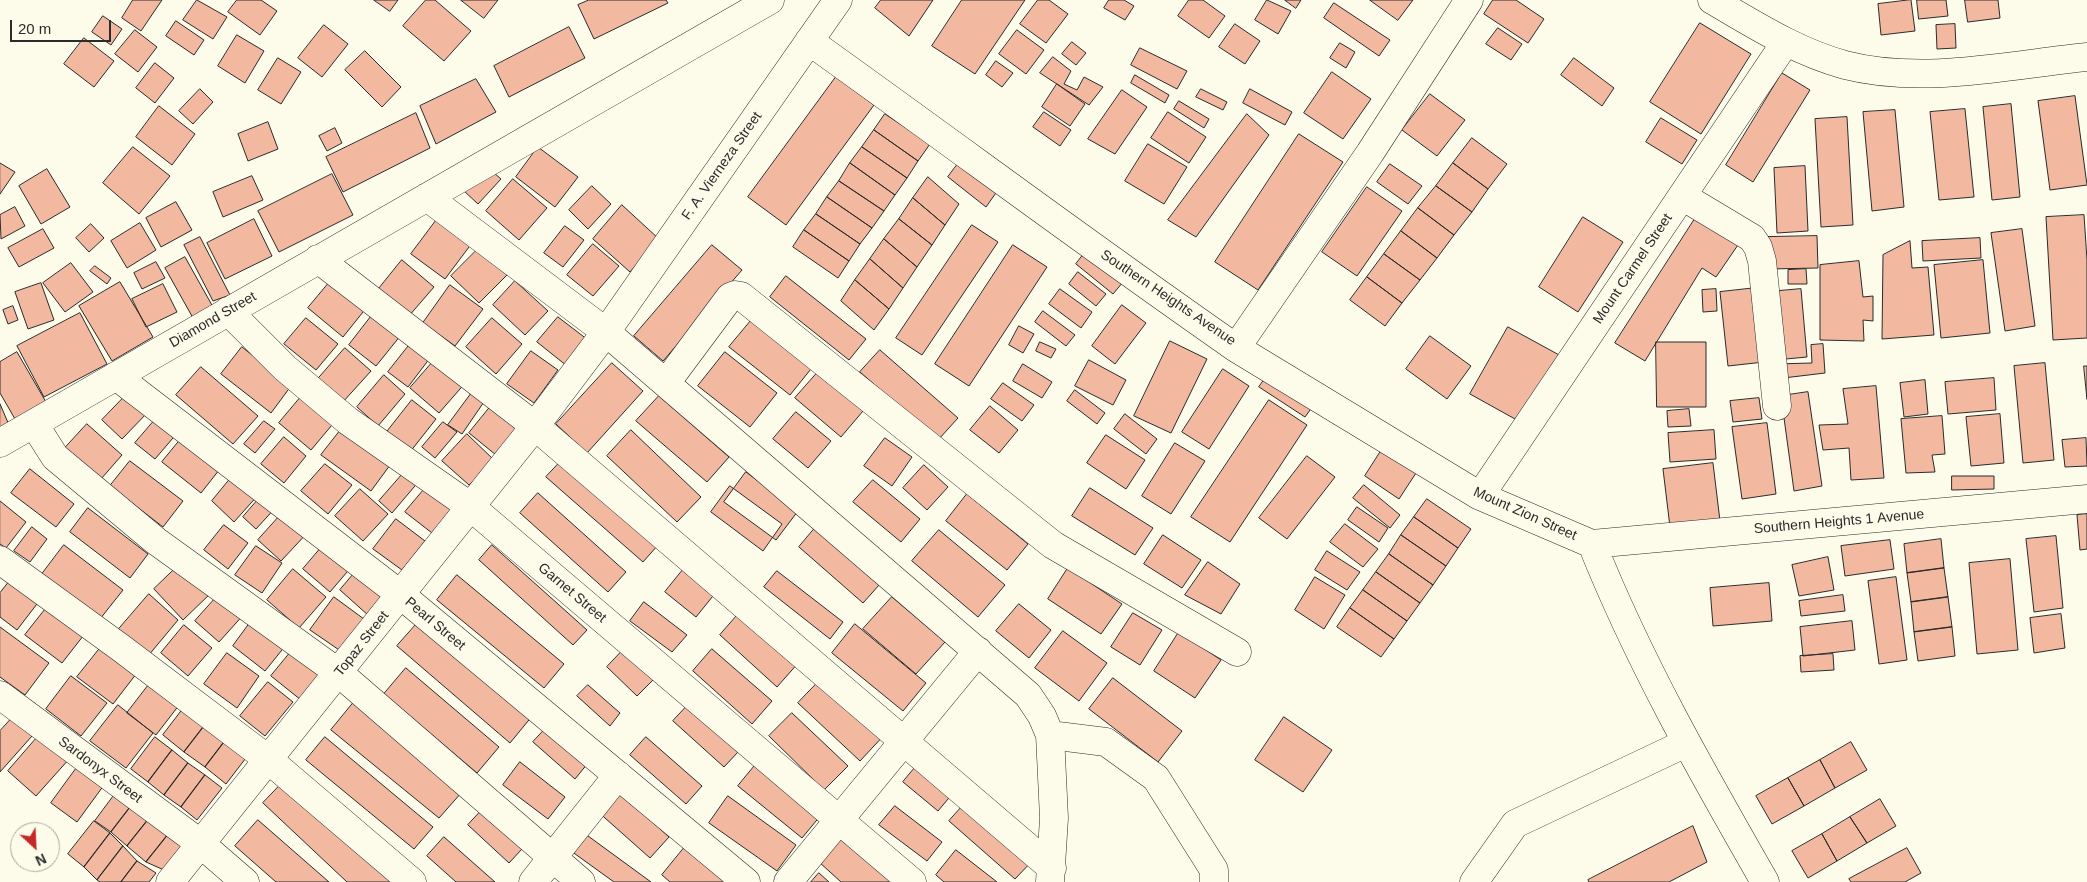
<!DOCTYPE html>
<html>
<head>
<meta charset="utf-8">
<style>
	body { margin:0 }
	#map { position:relative; width:2087px; height:882px; overflow:hidden; background:#fdfbea; font-family:Arial,sans-serif }
	canvas { display:block }
	.north { position:absolute; left:10px; top:822px; width:50px; height:50px; box-sizing:border-box; background:#fdfbea; border:1px solid #a9a89e; border-radius:50%; rotate:155deg; font-size:14px; font-weight:700; line-height:20px; text-align:center; color:#2b2b2b }
	.north::after { content:''; display:block; margin:auto; width:18px; height:22px; background:#c62828; clip-path:polygon(50% 0,100% 100%,50% 72%,0 100%) }
	.scale { position:absolute; left:10px; top:20px; width:101px; height:22px; box-sizing:border-box; border:2px solid #2b2b2b; border-top:0; padding-left:6px; font-size:15px; line-height:18px; white-space:nowrap; color:#2b2b2b; -webkit-text-stroke:4px #fdfbea; paint-order:stroke }
</style>
</head>
<body>
<div id="map">
<canvas width="2087" height="882"></canvas>
<div class="north">N</div>
<div class="scale">20 m</div>
</div>
<script>
const ctx = document.querySelector('canvas').getContext('2d');
ctx.lineJoin = 'round';
function fill(path, color) {
  ctx.fillStyle = color;
  ctx.fill(path, 'evenodd');
}
function strokePath(path, color, width, dash) {
  ctx.strokeStyle = color;
  ctx.lineWidth = width;
  ctx.lineCap = dash ? 'butt' : 'round';
  ctx.setLineDash(dash || []);
  ctx.stroke(path);
}
function write(font, color, halo, rows, align = 'center') {
  ctx.font = font + ' Arial,sans-serif';
  ctx.lineWidth = 4;
  ctx.setLineDash([]);
  ctx.textBaseline = 'middle';
  ctx.strokeStyle = halo;
  ctx.fillStyle = color;
  for (const [text, x, y, turn = 0] of rows) {
    ctx.save();
    ctx.translate(x, y);
    ctx.rotate((+turn || 0) * Math.PI / 180);
    ctx.textAlign = isNaN(turn) ? turn : align;
    if (halo) ctx.strokeText(text, 0, 0);
    ctx.fillText(text, 0, 0);
    ctx.restore();
  }
}
const building = new Path2D(`
	M133,0h29l-21,31 -19,-13z
	M197,0l30,17 -14,22 -30,-19z
	M237,0h24l16,11 -17,24 -32,-23z
	M374,0h24l-8,11z
	M426,0h9l36,31 -27,30 -41,-35z
	M461,0h37l-14,18z
	M589,0h77l2,3 -74,36 -16,-34z
	M881,0h52l-24,36 -34,-28z
	M962,0h63l-50,74 -43,-28z
	M1038,0h11l19,14 -22,29 -26,-19z
	M1109,0h15l10,6 -9,14 -21,-12z
	M1189,0h14l22,16 -16,22 -31,-22z
	M1267,0l24,11 -13,23 -23,-14z
	M1285,0h16l-5,8z
	M1370,0h43l-15,20z
	M1493,0h23l28,19 -16,24 -44,-29z
	M1911,0l4,31 -34,4 -3,-31z
	M1917,0h29l2,16 -29,3z
	M1965,0h33l2,18 -32,4z
	M1334,3l56,37 -11,16 -55,-38z
	M103,16l19,13 -11,16 -19,-13z
	M176,21l28,19 -10,15 -28,-19z
	M1700,23l51,31 -50,80 -51,-32z
	M1235,24l25,17 -15,23 -26,-17z
	M1955,24l1,24 -19,1 -1,-24z
	M324,25l24,19 -26,33 -24,-19z
	M569,27l16,31 -76,39 -15,-31z
	M1498,28l24,16 -11,16 -25,-16z
	M135,30l22,17 -19,25 -23,-18z
	M1017,30l27,20 -18,24 -27,-20z
	M237,35l27,16 -19,32 -27,-17z
	M84,38l30,23 -20,26 -30,-23z
	M1072,42l14,11 -10,12 -14,-11z
	M1340,43l15,9 -9,16 -16,-10z
	M1140,48l47,23 -10,18 -46,-24z
	M365,51l36,36 -19,20 -37,-37z
	M1053,57l18,14 -7,13 13,6 7,-13 19,10 -14,18 -49,-32z
	M278,58l23,14 -20,32 -23,-14z
	M1574,58l40,30 -12,18 -41,-31z
	M996,61l17,12 -11,14 -16,-12z
	M155,63l19,15 -19,25 -19,-15z
	M1332,72l39,27 -28,40 -39,-26z
	M1782,73l28,17 -57,92 -27,-17z
	M1135,75l34,20 -4,8 -34,-20z
	M836,77l38,28 -88,120 -38,-28z
	M476,79l20,33 -60,32 -16,-38z
	M1057,84l28,20 -15,22 -28,-19z
	M200,89l13,13 -20,22 -14,-13z
	M1201,89l26,13 -4,8 -27,-13z
	M1250,89l42,23 -7,13 -42,-22z
	M1122,90l25,17 -32,47 -27,-15z
	M1430,94l35,26 -28,36 -35,-26z
	M2075,96l12,89 -37,5 -12,-89z
	M1179,101l30,18 -5,9 -30,-19z
	M2011,104l9,93 -28,3 -9,-93z
	M159,106l36,28 -23,31 -36,-28z
	M1965,109l9,88 -35,3 -9,-88z
	M1895,110l9,97 -32,4 -9,-99z
	M1044,112l27,18 -11,16 -27,-19z
	M1168,112l38,25 -17,26 -38,-25z
	M416,113l14,35 -87,44 -17,-35z
	M885,114l45,30 -12,17 -44,-31z
	M1247,114l22,21 -73,102 -28,-17z
	M1847,117l6,108 -32,2 -6,-108z
	M1661,118l36,22 -15,24 -36,-22z
	M268,122l10,27 -30,12 -10,-27z
	M335,128l7,15 -15,8 -8,-15z
	M874,130l44,31 -11,17 -45,-31z
	M1299,134l44,28 -85,128 -43,-28z
	M1472,138l35,26 -19,25 -35,-26z
	M1148,144l39,23 -23,37 -39,-23z
	M133,147l37,29 -31,38 -36,-31z
	M538,147l40,30 -23,30 -39,-30z
	M862,147l45,31 -12,17 -45,-32z
	M960,161l38,29 -12,17 -38,-30z
	M0,163l15,9 -15,22z
	M850,163l45,32 -11,16 -45,-30z
	M1453,163l35,26 -16,23 -36,-26z
	M1390,164l32,22 -14,18 -31,-22z
	M485,165l16,14 -23,25 -15,-14z
	M1805,166l3,65 -31,2 -3,-65z
	M47,169l23,38 -29,17 -22,-38z
	M332,174l21,41 -74,37 -21,-41z
	M252,176l11,24 -40,17 -10,-25z
	M928,177l31,27 -14,21 -32,-27z
	M513,179l34,29 -28,32 -33,-29z
	M839,181l45,30 -12,17 -45,-31z
	M592,186l19,18 -23,25 -19,-19z
	M1436,186l36,26 -18,23 -36,-27z
	M1367,187l35,24 -45,65 -35,-24z
	M827,197l45,31 -12,16 -44,-30z
	M913,198l32,27 -13,20 -33,-26z
	M176,202l16,28 -31,17 -15,-29z
	M622,205l37,34 -29,33 -37,-33z
	M15,207l10,19 -24,13 -1,-24z
	M1418,208l36,27 -17,23 -36,-27z
	M816,214l44,30 -11,17 -45,-31z
	M1698,214l42,28 -24,35 -14,-9 -57,93 -30,-18z
	M2084,215l3,45v78l-34,2 -7,-123z
	M1583,217l40,25 -45,70 -39,-25z
	M438,218l34,25 -27,36 -34,-25z
	M254,219l18,37 -47,23 -18,-36z
	M899,219l33,26 -15,22 -33,-28z
	M140,223l16,27 -29,18 -16,-27z
	M91,224l13,14 -15,14 -13,-14z
	M972,225l26,17 -76,113 -26,-17z
	M565,226l19,14 -21,27 -19,-14z
	M43,229l11,19 -35,19 -11,-19z
	M2022,229l13,97 -30,5 -14,-98z
	M804,230l45,31 -11,17 -45,-31z
	M1401,231l36,27 -17,22 -36,-26z
	M1817,236l1,32 -50,1v-32z
	M200,237l30,58 -17,6 -29,-56z
	M1980,238l1,20 -58,3 -1,-20z
	M884,239l33,28 -14,21 -33,-29z
	M1910,241l2,27 16,-1 6,68 -52,4 1,-84z
	M593,244l26,22 -26,30 -26,-21z
	M712,245l30,25 -79,91 -29,-25z
	M1013,245l34,22 -78,119 -34,-22z
	M1090,246l38,30 -15,18 -37,-30z
	M479,248l28,27 -28,28 -28,-27z
	M1384,254l36,26 -18,23 -35,-26z
	M185,257l28,50 -20,11 -28,-50z
	M870,259l33,29 -14,21 -34,-29z
	M402,260l32,27 -26,30 -31,-26z
	M1983,260l7,73 -49,5 -7,-73z
	M1859,261l4,36 10,-1v25l-10,-1 1,21 -44,-1v-75z
	M156,262l9,16 -23,11 -8,-16z
	M71,263l22,29 -28,20 -22,-29z
	M95,266l16,12 -4,6 -17,-13z
	M1806,269l1,15h-19v-14z
	M1078,272l28,22 -10,12 -27,-22z
	M786,276l80,63 -17,21 -79,-63z
	M1367,277l35,26 -17,23 -35,-26z
	M333,278l34,29 -24,30 -35,-29z
	M855,280l34,29 -15,21 -33,-29z
	M515,281l33,30 -23,24 -32,-30z
	M120,282l33,55 -41,24 -33,-55z
	M41,283l13,37 -26,9 -13,-37z
	M163,284l14,28 -31,15 -14,-28z
	M450,285l33,24 -28,37 -32,-23z
	M1756,288l8,74 -36,4 -8,-74z
	M1060,289l32,23 -11,16 -32,-24z
	M1716,289l1,22 -14,1 -1,-22z
	M1801,289l6,68 -32,3 -7,-68z
	M1122,305l24,18 -31,41 -23,-18z
	M13,306l5,14 -10,4 -5,-14z
	M1043,311l32,24 -9,11 -31,-24z
	M80,313l27,51 -63,33 -27,-51z
	M373,314l28,21 -25,31 -27,-21z
	M558,317l30,23 -21,26 -30,-24z
	M754,317l61,47 -25,31 -61,-48z
	M306,318l32,26 -22,26 -32,-26z
	M492,318l30,26 -26,30 -30,-27z
	M1019,326l15,8 -11,19 -14,-8z
	M1508,327l53,29 -37,68 -54,-30z
	M1430,336l41,30 -24,33 -41,-30z
	M414,339l19,15 -25,33 -20,-15z
	M1170,341l37,18 -36,74 -37,-17z
	M1040,342l16,7 -5,9 -15,-7z
	M1656,342h50v65h-49z
	M1823,344l2,29 -50,6 -1,-15 38,-1 -1,-18z
	M242,347l49,39 -20,27 -50,-39z
	M345,348l26,23 -29,32 -25,-23z
	M880,350l78,68 -20,22 -78,-68z
	M531,351l27,19 -24,33 -27,-19z
	M17,352l29,50 -31,17 -15,-26v-31z
	M725,352l52,41 -27,34 -52,-41z
	M438,356l29,25 -28,32 -29,-25z
	M1089,360l37,20 -13,25 -38,-19z
	M612,363l31,28 -56,62 -31,-29z
	M2045,363l9,97 -31,3 -9,-97z
	M1023,364l29,18 -10,16 -29,-17z
	M2084,366h3v33z
	M201,367l57,49 -25,28 -57,-49z
	M1223,369l26,17 -40,63 -27,-17z
	M818,372l45,39 -22,26 -46,-39z
	M1269,373l46,30 -10,14 -46,-30z
	M384,375l21,19 -27,32 -21,-19z
	M1994,378l2,32 -48,4 -3,-32z
	M1925,380l3,34 -24,3 -4,-34z
	M1003,383l31,22 -12,16 -31,-22z
	M1876,386l8,92 -33,2 -2,-32 -26,2 -4,-25 29,-1 -5,-35z
	M476,387l12,9 -26,38 -14,-9z
	M1075,390l30,23 -8,11 -30,-23z
	M129,392l20,19 -27,28 -20,-19z
	M305,392l32,27 -26,31 -32,-27z
	M1808,392l14,94 -28,5 -13,-95z
	M659,396l70,61 -22,25 -71,-61z
	M1759,398l3,21 -29,3 -3,-21z
	M412,400l24,19 -26,33 -24,-19z
	M1269,400l38,25 -77,117 -39,-25z
	M495,401l28,23 -27,31 -27,-22z
	M0,404l9,21 -9,4z
	M990,406l28,24 -19,23 -29,-23z
	M1689,409l2,17 -23,1 -1,-16z
	M796,412l35,29 -23,27 -35,-29z
	M160,414l19,17 -24,28 -20,-16z
	M1125,414l32,25 -11,15 -32,-25z
	M2000,414l4,49 -33,3 -5,-49z
	M1942,416l3,38 -13,1 3,17 -29,1 -5,-54z
	M264,421l11,8 -20,24 -11,-9z
	M443,422l14,10 -22,26 -13,-11z
	M1767,423l9,71 -34,5 -10,-72z
	M87,424l35,31 -21,24 -36,-31z
	M343,427l50,34 -22,30 -50,-36z
	M631,430l70,67 -24,25 -70,-66z
	M1714,430l2,29 -46,3 -2,-29z
	M185,434l38,31 -22,28 -39,-31z
	M467,434l27,26 -25,25 -27,-24z
	M1106,435l39,25 -19,29 -39,-26z
	M284,437l22,19 -22,27 -23,-19z
	M885,438l27,19 -20,29 -28,-20z
	M2086,438l1,28 -22,1 -3,-27z
	M1175,443l30,18 -34,53 -29,-18z
	M1381,451l35,22 -17,26 -34,-23z
	M1307,456l28,21 -48,62 -28,-21z
	M562,460l96,85 -15,17 -97,-85z
	M130,461l53,40 -20,26 -53,-41z
	M1713,463l7,58 -50,6 -7,-58z
	M325,464l27,21 -24,29 -27,-23z
	M924,465l24,22 -21,23 -24,-22z
	M30,469l44,35 -18,23 -45,-34z
	M407,469l13,11 -28,33 -13,-12z
	M746,472l52,39 -22,29 -52,-38z
	M235,473l24,21 -25,28 -22,-21z
	M1952,476h42v13l-42,1z
	M873,480l47,39 -19,23 -48,-40z
	M1364,485l36,30 -10,13 -37,-30z
	M427,486l27,21 -22,26 -27,-21z
	M730,486l52,38 -19,27 -52,-39z
	M1090,488l63,40 -18,27 -63,-39z
	M360,489l28,25 -25,27 -28,-25z
	M538,493l88,79 -18,20 -88,-79z
	M263,494l14,12 -21,23 -13,-12z
	M967,494l61,50 -21,26 -61,-49z
	M1427,499l44,30 -13,19 -44,-31z
	M0,501l26,21 -20,26 -6,-4z
	M1357,507l31,21 -9,14 -31,-22z
	M88,508l60,46 -18,24 -60,-46z
	M286,509l23,22 -28,30 -23,-21z
	M2087,514v35l-7,1 -3,-35z
	M1414,517l44,31 -12,18 -45,-31z
	M396,519l29,22 -23,29 -29,-21z
	M1345,524l33,25 -15,18 -33,-25z
	M224,525l24,18 -20,26 -24,-19z
	M32,527l15,12 -17,23 -16,-11z
	M815,528l65,56 -17,19 -64,-56z
	M939,530l66,55 -27,32 -66,-56z
	M1163,535l38,25 -19,28 -38,-24z
	M1401,535l45,31 -13,19 -44,-31z
	M2056,536l7,72 -29,4 -8,-73z
	M1941,539l3,29 -37,5 -3,-29z
	M1890,540l4,29 -49,7 -4,-30z
	M326,542l27,23 -23,27 -27,-23z
	M64,545l59,45 -23,29 -58,-45z
	M492,545l95,85 -14,15 -94,-85z
	M256,546l26,17 -20,30 -27,-18z
	M1327,551l33,21 -13,18 -32,-20z
	M1389,554l44,31 -13,18 -44,-31z
	M1828,557l6,33 -35,6 -7,-31z
	M2010,559l8,91 -41,4 -8,-91z
	M1208,562l32,22 -19,30 -36,-19z
	M181,563l30,30 -28,27 -29,-31z
	M686,566l31,25 -21,26 -31,-25z
	M1068,568l54,36 -21,30 -53,-35z
	M1944,568l4,29 -37,5 -4,-29z
	M293,569l33,28 -27,31 -32,-28z
	M357,570l30,26 -18,20 -29,-26z
	M777,571l66,51 -13,17 -66,-52z
	M1376,572l44,31 -13,18 -44,-31z
	M457,575l107,89 -20,24 -107,-88z
	M1315,577l30,18 -21,34 -29,-19z
	M1896,577l11,83 -28,4 -11,-83z
	M12,578l28,22 -23,30 -17,-13v-24z
	M1769,583l3,38 -59,5 -3,-38z
	M1363,590l44,31 -13,18 -44,-31z
	M221,592l24,21 -26,29 -24,-21z
	M149,594l29,26 -30,36 -30,-26z
	M1843,595l2,16 -44,5 -2,-15z
	M334,597l34,25 -23,32 -35,-24z
	M892,597l53,45 -29,32 -53,-45z
	M1948,597l4,30 -38,5 -3,-30z
	M51,602l36,29 -25,32 -37,-28z
	M644,602l43,33 -15,17 -42,-31z
	M1019,604l32,26 -22,28 -33,-27z
	M1350,608l44,31 -13,18 -44,-30z
	M741,611l58,51 -22,25 -57,-52z
	M1133,613l29,17 -22,35 -29,-18z
	M2061,614l4,34 -31,5 -4,-35z
	M421,619l112,96 -23,28 -113,-97z
	M252,620l34,25 -21,26 -32,-25z
	M1852,621l3,29 -52,6 -3,-29z
	M855,624l71,59 -23,28 -71,-58z
	M184,625l28,23 -24,28 -27,-23z
	M0,627l49,36 -24,32 -25,-18z
	M1952,627l3,29 -37,5 -4,-29z
	M1063,631l44,32 -28,38 -44,-33z
	M1179,632l42,28 -26,38 -41,-27z
	M105,642l35,27 -27,35 -36,-27z
	M294,648l29,24 -22,28 -30,-24z
	M712,649l60,52 -20,23 -59,-53z
	M623,650l30,30 -16,16 -30,-29z
	M227,653l32,23 -22,32 -33,-24z
	M1833,654l1,16 -33,2 -1,-16z
	M406,668l93,79 -22,26 -93,-79z
	M71,676l36,27 -26,33 -35,-27z
	M824,676l62,57 -26,28 -62,-58z
	M154,678l29,22 -27,35 -29,-22z
	M1113,678l69,53 -24,31 -69,-53z
	M268,682l25,20 -28,34 -25,-20z
	M588,685l32,28 -10,13 -33,-30z
	M189,701l22,16 -27,35 -21,-17z
	M354,702l108,90 -23,26 -108,-88z
	M118,705l35,28 -27,35 -36,-27z
	M687,706l51,46 -14,15 -51,-46z
	M792,713l56,53 -24,24 -55,-54z
	M211,717l20,16 -26,34 -21,-15z
	M1284,717l48,33 -29,42 -48,-32z
	M12,718l20,18 -32,36v-41z
	M547,727l41,36 -13,16 -42,-37z
	M41,733l29,25 -34,38 -28,-25z
	M231,733l21,17 -26,34 -21,-17z
	M155,737l17,13 -24,32 -17,-13z
	M325,737l108,90 -19,22 -108,-89z
	M646,737l56,49 -16,18 -56,-49z
	M1851,742l16,28 -32,18 -15,-28z
	M172,750l16,13 -24,32 -16,-13z
	M1820,760l15,28 -31,18 -16,-28z
	M520,762l45,35 -17,22 -45,-34z
	M188,763l17,12 -24,32 -17,-12z
	M757,763l64,52 -19,23 -64,-52z
	M918,764l35,29 -15,18 -35,-29z
	M78,766l26,19 -27,37 -26,-19z
	M205,775l17,13 -25,32 -16,-13z
	M1788,778l16,28 -32,18 -16,-28z
	M286,779l106,102 -1,1h-44l-84,-79z
	M615,788l54,49 -19,21 -54,-48z
	M118,790l16,12 -23,30 -16,-11z
	M728,796l68,49 -19,26 -68,-48z
	M1880,799l16,27 -29,17 -17,-26z
	M968,800l66,59 -19,20 -66,-58z
	M134,802l17,14 -24,30 -16,-14z
	M895,806l47,36 -15,19 -48,-36z
	M481,811l41,38 -13,14 -41,-38z
	M151,816l19,16 -24,30 -19,-16z
	M1850,817l17,26 -30,18 -15,-27z
	M258,820l71,62h-53l-41,-36z
	M94,821l16,12 -26,34 -16,-13z
	M1693,826l14,36 -38,20h-80l-1,-2z
	M170,832l18,7 -24,31 -18,-8z
	M110,833l13,13 -26,34 -13,-13z
	M584,833l67,49h-37l-43,-31z
	M1822,834l15,27 -29,17 -16,-27z
	M842,835l54,47h-55l-23,-21z
	M444,837l51,45h-39l-29,-26z
	M123,846l14,15 -16,21h-21l-3,-2z
	M684,848l41,34h-55l-8,-7z
	M1907,848l14,25 -16,9h-54l-2,-3z
	M956,850l41,32h-53l-8,-7z
	M137,861l19,12 -7,9h-28z
	M819,873l10,9h-18z`);
fill(building, '#f2b8a0');
strokePath(building, '#2b2b2b', 1);
const minor = new Path2D(`
	M1712,0c43,25 85,52 133,65 78,20 164,0 242,-8
	M809,41c143,102 283,207 427,307l134,-195 99,-153
	M1682,196l70,42 6,9 4,14 15,145
	M427,197l179,135 422,363 14,21 8,19 4,83 -4,64
	M318,259l217,167 517,442
	M228,311l57,57 63,53 123,86 441,375
	M1236,348l244,148 112,48c47,118 110,228 173,338
	M116,376l285,219 345,287
	M666,383l64,-86 5,-2 6,1 312,249 184,107
	M34,424l21,33 101,84 183,132 242,209
	M0,443l770,-443
	M1480,496l305,-453
	M1592,544l495,-45
	M0,560l121,88 148,112 143,122
	M0,695l201,149 44,38
	M1050,735l56,7 50,36 58,92v12
	M170,882l365,-456 71,-94 232,-332
	M533,882l85,-107
	M788,882l190,-231
	M1474,882l41,-58 171,-81`);
strokePath(minor, '#2b2b2b', 29);
strokePath(minor, '#fdfbea', 28);
write('14px', '#2b2b2b', '#fdfbea', [
	["F. A. Vierneza Street",722,166,-55],
	["Mount Carmel Street",1633,269,-56],
	["Southern Heights Avenue",1168,298,34],
	["Diamond Street",213,320,-30],
	["Mount Zion Street",1525,514,24],
	["Southern Heights 1 Avenue",1839,522,-5],
	["Garnet Street",572,593,40],
	["Pearl Street",435,624,40],
	["Topaz Street",362,644,-52],
	["Sardonyx Street",100,770,37]
]);
</script>
</body>
</html>
